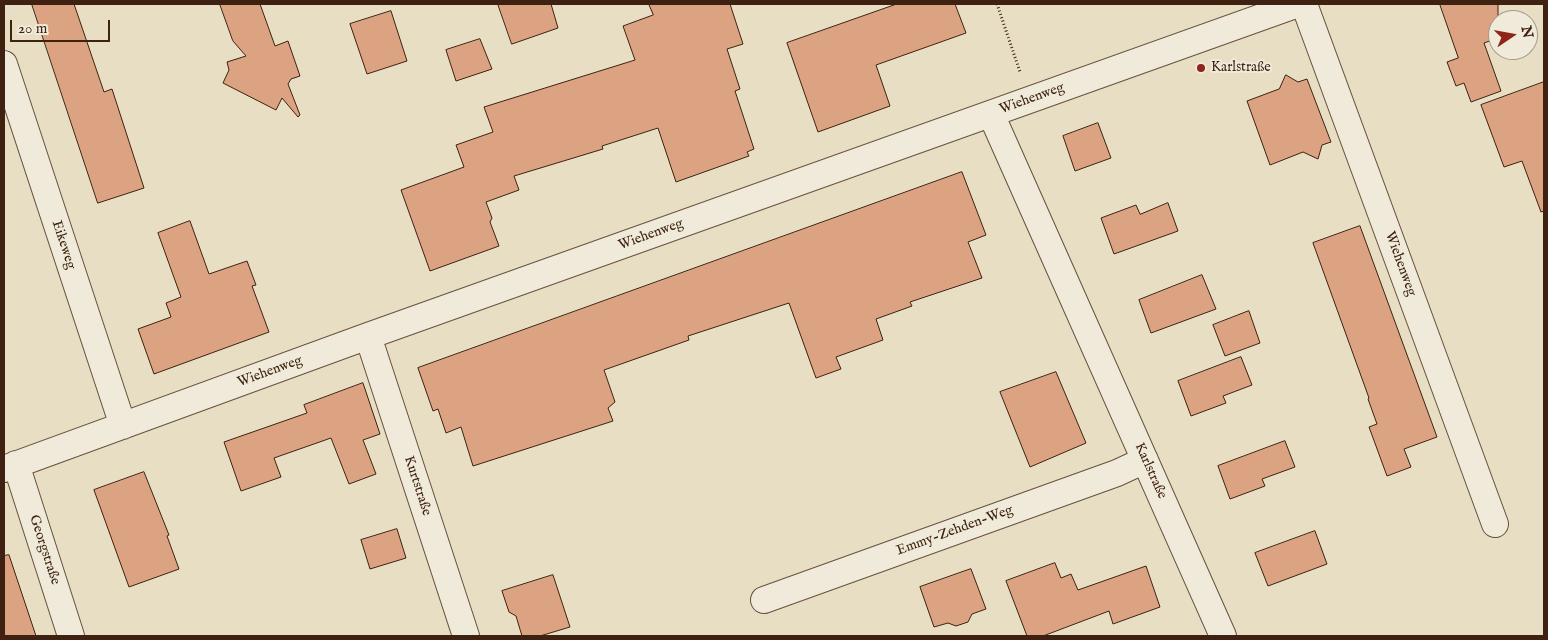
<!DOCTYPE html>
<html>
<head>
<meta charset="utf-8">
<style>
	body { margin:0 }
	#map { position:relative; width:1548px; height:640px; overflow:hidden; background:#e7dec4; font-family:"IM FELL English",serif }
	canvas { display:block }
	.frame { position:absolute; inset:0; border:5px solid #3e2110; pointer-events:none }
	.north { position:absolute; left:1488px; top:10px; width:50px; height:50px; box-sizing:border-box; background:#efead9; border:1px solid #a89a89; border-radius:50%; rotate:78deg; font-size:14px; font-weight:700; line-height:20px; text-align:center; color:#3e2110 }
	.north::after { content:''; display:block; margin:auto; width:18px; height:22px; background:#8f2418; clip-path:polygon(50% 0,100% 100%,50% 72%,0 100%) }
	.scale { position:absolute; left:10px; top:20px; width:100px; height:22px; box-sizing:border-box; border:2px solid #3e2110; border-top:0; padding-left:6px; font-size:15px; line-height:18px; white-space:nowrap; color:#3e2110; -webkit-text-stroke:4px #efead9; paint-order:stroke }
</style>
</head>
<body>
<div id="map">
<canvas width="1548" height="640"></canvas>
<div class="frame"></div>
<div class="north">N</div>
<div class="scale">20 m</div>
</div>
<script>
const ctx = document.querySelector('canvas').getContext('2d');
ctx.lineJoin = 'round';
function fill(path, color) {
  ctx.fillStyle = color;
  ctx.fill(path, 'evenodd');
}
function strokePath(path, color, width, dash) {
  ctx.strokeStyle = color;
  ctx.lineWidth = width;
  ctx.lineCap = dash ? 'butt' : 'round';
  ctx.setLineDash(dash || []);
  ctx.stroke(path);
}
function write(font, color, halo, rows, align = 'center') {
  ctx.font = font + ' "IM FELL English",serif';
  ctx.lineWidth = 4;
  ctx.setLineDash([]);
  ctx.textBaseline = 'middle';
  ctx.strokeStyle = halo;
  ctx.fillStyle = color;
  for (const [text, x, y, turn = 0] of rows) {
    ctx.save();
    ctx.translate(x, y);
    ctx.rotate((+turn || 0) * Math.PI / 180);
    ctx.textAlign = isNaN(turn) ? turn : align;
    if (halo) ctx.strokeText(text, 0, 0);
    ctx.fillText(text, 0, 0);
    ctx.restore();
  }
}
const building = new Path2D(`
	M32,4h42l30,88 8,-3 32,99 -46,15z
	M220,4h40l15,42 13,-5 12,35 -9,3 -3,5 12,31 -2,2 -16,-19 -6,12 -53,-27 6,-13 -2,-8 19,-6 -13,-15z
	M498,4h53l7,24 -46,16z
	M649,4h81l13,40 -16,5 13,40 -5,2 19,58 -7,3 2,4 -73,26 -18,-54 -56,18 1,3 -89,27 5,14 -33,12 6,16 -2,4 9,24 -69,25 -29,-81 63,-23 -8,-22 37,-13 -9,-25 151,-47 -12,-34 30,-11z
	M897,4h58l11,29 -90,32 14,41 -72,26 -31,-89z
	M1440,4h58v34l-14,5 17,48 -30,11 -7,-19 -8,3 -9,-24 11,-4z
	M391,11l16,50 -40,13 -17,-50z
	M480,39l12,30 -36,12 -10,-31z
	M1286,75l12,7 9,-3 24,63 -9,3 -4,14 -15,-7 -33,13 -23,-64 32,-12z
	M1544,82v129l-3,1 -19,-51 -18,6 -23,-62z
	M1098,123l13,35 -36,13 -12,-35z
	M962,172l24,63 -18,7 14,36 -72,24 2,4 -36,13 7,21 -47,17 5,12 -25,9 -27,-75 -101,33 1,4 -85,30 11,32 -7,6 5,13 -140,45 -12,-39 -15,6 -8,-24 -5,2 -15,-43z
	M1168,203l10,28 -64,23 -13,-36 35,-13 4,9z
	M190,221l19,53 38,-13 9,24 -4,1 17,46 -115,42 -16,-45 33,-12 -5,-14 15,-6 -23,-64z
	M1360,226l77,211 -33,12 7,18 -24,9 -18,-49 8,-3 -9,-25 1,-1 -56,-155z
	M1202,275l14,34 -65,24 -12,-33z
	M1249,311l11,32 -35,13 -12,-31z
	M1241,357l11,28 -29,11 3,7 -35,13 -13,-35z
	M1056,372l30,71 -56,24 -30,-75z
	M363,383l17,51 -17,6 13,34 -27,10 -18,-46 -57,20 7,19 -40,14 -17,-49 83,-29 -3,-8z
	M1285,441l10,26 -33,12 3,7 -35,13 -12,-33z
	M144,472l25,63 -2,1 12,33 -50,18 -35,-97z
	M397,529l9,29 -36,11 -9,-29z
	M1315,531l12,33 -59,22 -13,-33z
	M9,555l27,81h-32v-80z
	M1055,563l6,15 10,-4 7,16 68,-24 14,41 -47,17 -4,-13 -66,25h-16l-21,-55z
	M971,569l15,40 -14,5 -4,8 -12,4 -8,-3 -14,4 -14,-40z
	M553,575l17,52 -30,9h-18l-6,-20 -7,-4 -7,-21z`);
fill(building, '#dba381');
strokePath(building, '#3e2110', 1);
const street = new Path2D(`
	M1304,4l191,520
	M4,64l119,362
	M991,114l232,522
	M368,336l98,300
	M16,464l55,172
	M4,469l364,-133 930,-332
	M764,600l353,-127 28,-13`);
strokePath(street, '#68503d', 28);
strokePath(new Path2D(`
	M997,4l23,68`), '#3e2110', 3, [1, 2.5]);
strokePath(street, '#efead9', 26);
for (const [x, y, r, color] of [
	[1201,68,5,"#8f2418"]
]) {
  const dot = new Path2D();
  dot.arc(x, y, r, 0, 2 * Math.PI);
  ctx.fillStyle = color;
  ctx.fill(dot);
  strokePath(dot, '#efead9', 2);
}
write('14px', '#3e2110', '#efead9', [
	["Karlstraße",1211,68]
], 'left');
write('14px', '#3e2110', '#efead9', [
	["Wiehenweg",1032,99,-20],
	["Wiehenweg",651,235,-20],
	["Eikeweg",63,245,72],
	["Wiehenweg",1400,264,70],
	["Wiehenweg",270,372,-20],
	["Karlstraße",1150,471,66],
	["Kurtstraße",417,486,72],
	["Emmy-Zehden-Weg",955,531,-20],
	["Georgstraße",44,550,72]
]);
</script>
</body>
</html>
